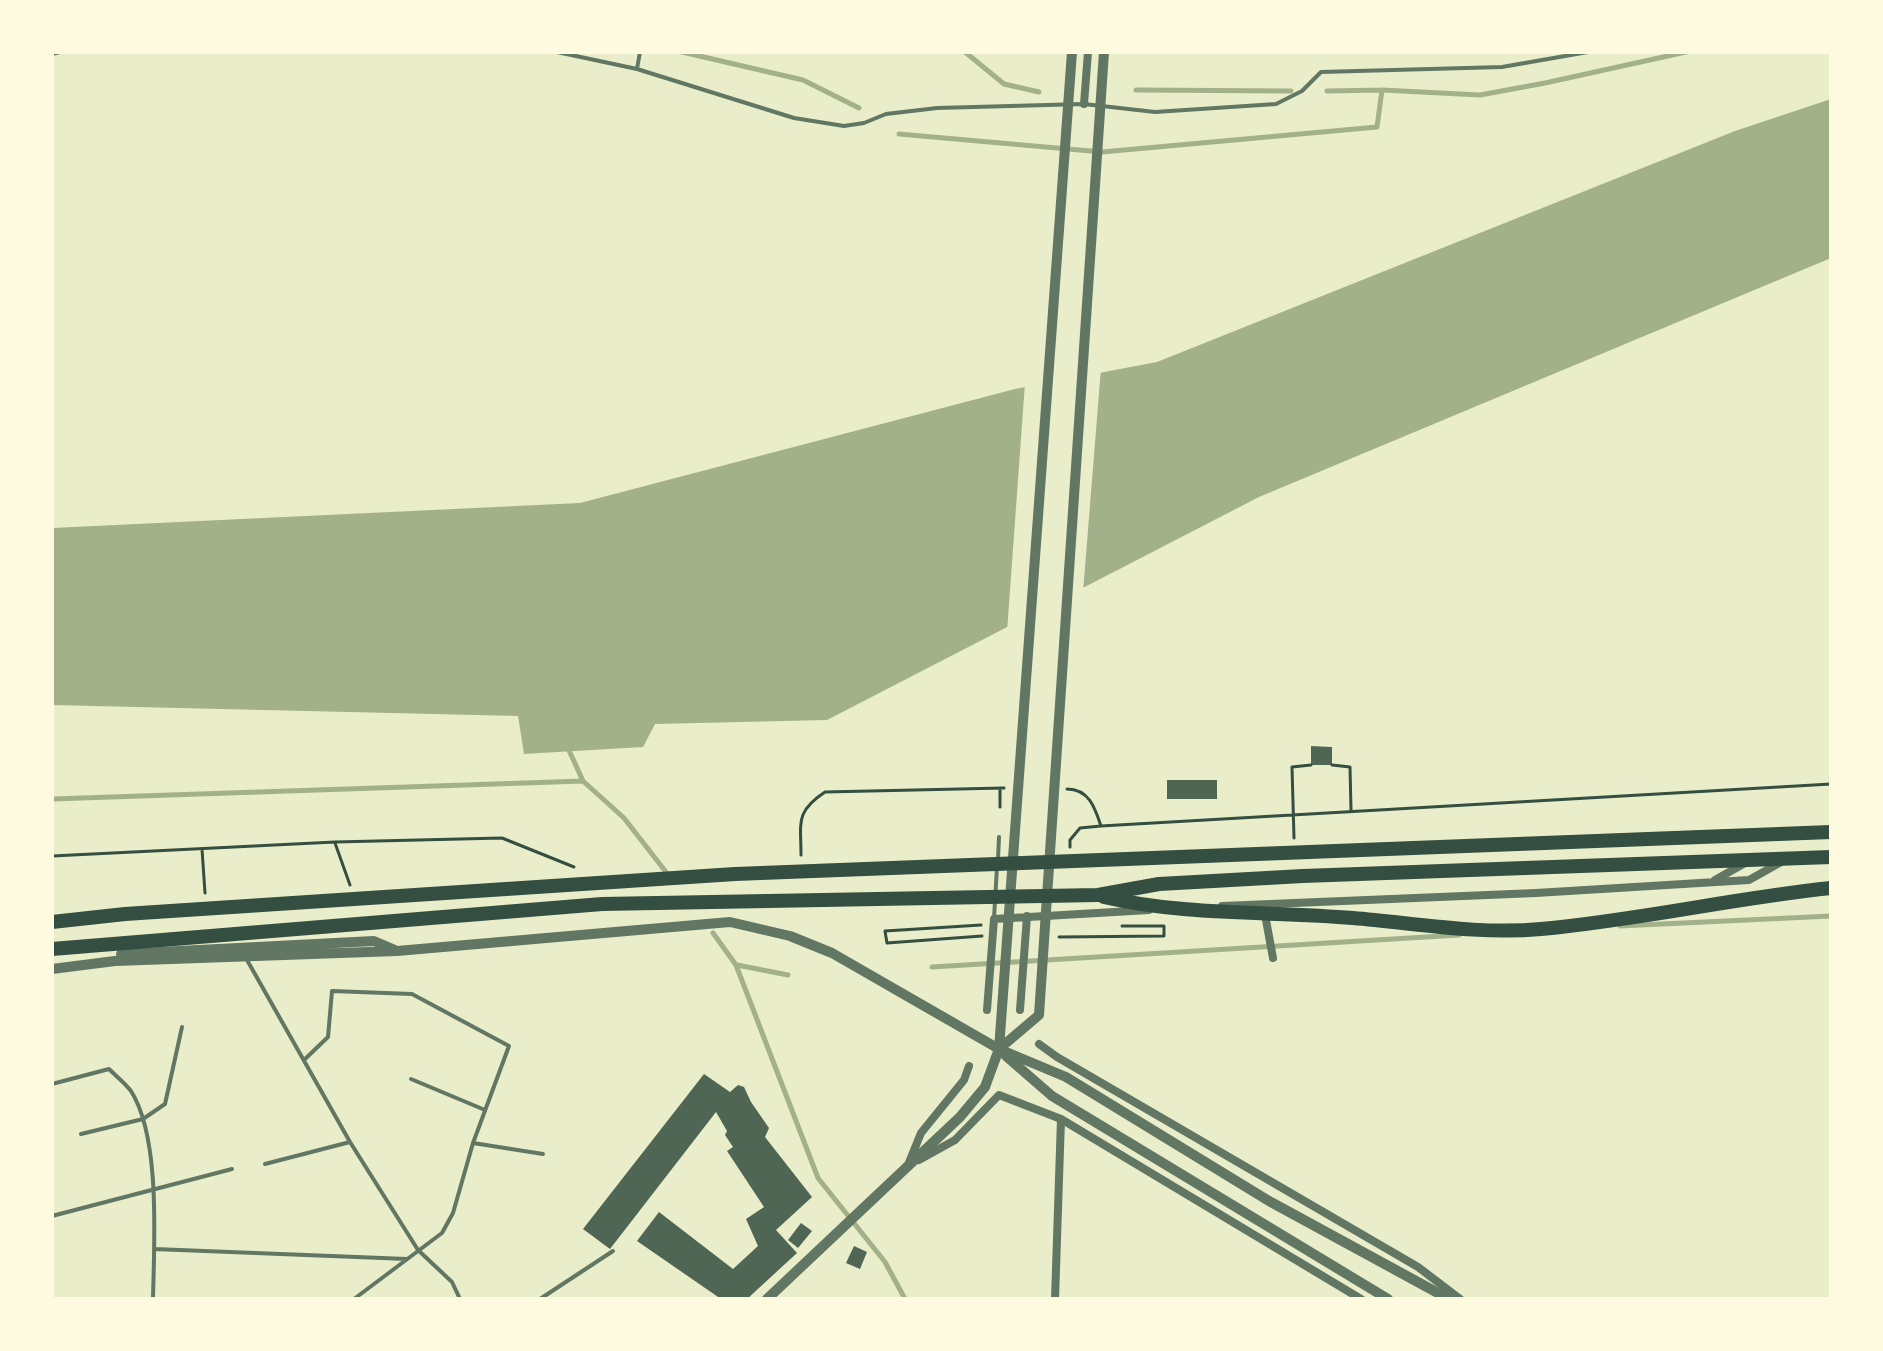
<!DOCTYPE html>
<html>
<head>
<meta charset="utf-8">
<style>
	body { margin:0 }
	#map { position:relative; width:1883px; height:1351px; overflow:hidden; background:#e9edc9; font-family:"Noto Serif",serif }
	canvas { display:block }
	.frame { position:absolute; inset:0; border:54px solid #fefae0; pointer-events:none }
</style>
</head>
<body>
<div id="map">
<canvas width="1883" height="1351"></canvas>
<div class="frame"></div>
</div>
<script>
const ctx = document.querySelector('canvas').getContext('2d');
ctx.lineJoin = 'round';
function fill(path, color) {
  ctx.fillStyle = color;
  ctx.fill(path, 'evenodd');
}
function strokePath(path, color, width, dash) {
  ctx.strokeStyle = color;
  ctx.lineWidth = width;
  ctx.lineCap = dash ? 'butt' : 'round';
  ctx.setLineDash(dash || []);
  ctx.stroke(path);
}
fill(new Path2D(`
	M1831,99v159l-572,239 -432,223 -172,4 -12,23 -119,7 -6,-38 -466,-11v-177l528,-25 435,-114 142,-27 578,-231z`), '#a3b18a');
fill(new Path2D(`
	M1101,368l-18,224 -76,40 18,-249z`), '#e9edc9');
strokePath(new Path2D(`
	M682,52l121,28 56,28
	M965,52l39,32 35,8
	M1136,90l155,1
	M1327,91l55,-1
	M899,134l203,18 275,-25 5,-37 98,5 65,-12 141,-31
	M567,746l16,35
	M52,799l531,-18 41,37 42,54
	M1620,926l211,-10
	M713,933l23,32 82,213 67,84 20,37
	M737,965l51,10
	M932,967l527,-32`), '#a3b18a', 5);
fill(new Path2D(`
	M1311,746l21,1v18h-21z
	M1167,780h50v19h-50z
	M704,1074l26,18 8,-7 6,2 7,15 18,26 -4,9 47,60 -36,33 21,23 -50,46h-26l-84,-58 22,-29 74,57 25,-23 -12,-27 18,-12 -37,-56 6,-4 -8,-12 2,-4 -11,-19 -106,137 -27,-20z
	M801,1223l11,8 -14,17 -10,-8z
	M854,1246l13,6 -7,17 -14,-6z`), '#4f6655');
strokePath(new Path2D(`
	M1332,765l18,2 1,43
	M1067,789c22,0 28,19 34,37l730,-42
	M1000,807v-19
	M1294,838l-2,-71 19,-2
	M335,843l15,42
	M1070,847v-7l10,-12 21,-2
	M202,849l3,44
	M801,855c0,-33 -6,-43 24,-63l179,-4
	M52,856l283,-14 167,-4 72,29
	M981,925l-96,6 2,12 95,-7
	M1059,937l105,-1v-10h-42`), '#344e41', 3);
strokePath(new Path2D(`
	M557,52l80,17 157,49 50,8 20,-3 22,-9 51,-6 147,-4 71,8 121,-8 26,-13 19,-19 181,-5 86,-15
	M52,54l8,-2
	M637,69l3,-17
	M998,859l1,-22
	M994,918l3,-51
	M247,960l103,182 68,108 34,32 8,17
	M304,1060l24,-23 4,-46 80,3 97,52 -36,97 -20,70 -11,20 -88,66
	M411,1079l74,31
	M52,1084l57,-15c7,7 16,14 22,22 30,47 23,153 22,208
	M81,1134l62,-15 22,-15 17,-77
	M473,1143l70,11
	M265,1164l85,-22
	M52,1216l180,-47
	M154,1249l253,10
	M540,1299l73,-48`), '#617663', 4);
strokePath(new Path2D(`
	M1084,104l4,-52
	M1715,880l30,-17
	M1222,906l314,-13 213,-13 34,-19
	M1266,920l7,38
	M987,1010l7,-91 155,-9
	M1020,1010l7,-94
	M1039,1044l18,13 361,210 42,32
	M919,1160l36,-20 44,-45 62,24 300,180
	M908,1165l13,-32 43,-53 5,-14
	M1055,1299l6,-180`), '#617663', 8);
strokePath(new Path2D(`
	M121,954l253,-13 21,9
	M52,969l63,-8 282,-10 333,-29 60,14 42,17 167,96 67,28 203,124 180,98
	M999,1049l40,-34 65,-963
	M1006,1056l46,40 336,203
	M767,1299l193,-182 25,-30 14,-38 73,-997`), '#617663', 10);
strokePath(new Path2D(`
	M1104,897c81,19 167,14 249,21 62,5 126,17 188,11 98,-9 193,-31 290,-41
	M52,922l73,-8 610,-40 1096,-42
	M52,949l550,-45 496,-9 61,-11 144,-8 528,-19`), '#344e41', 14);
</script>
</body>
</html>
